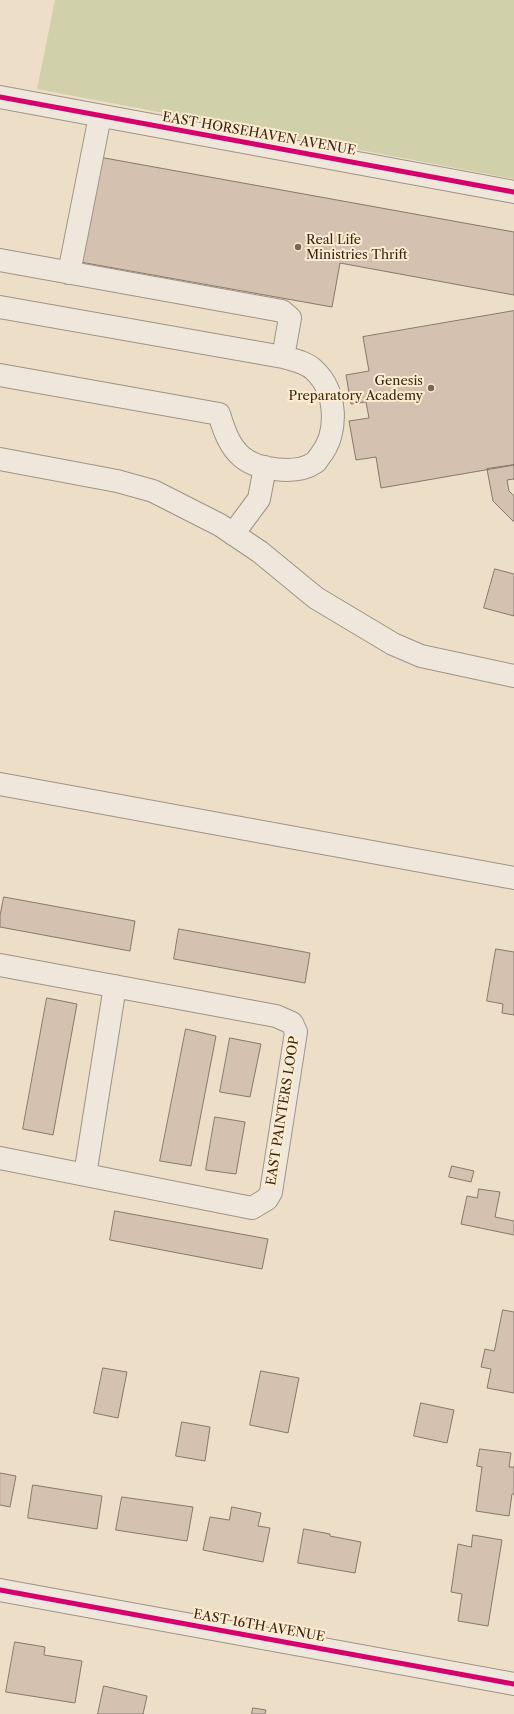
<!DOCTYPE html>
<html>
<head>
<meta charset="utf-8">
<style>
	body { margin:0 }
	canvas { display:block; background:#eddec7 }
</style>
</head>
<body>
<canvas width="514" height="1714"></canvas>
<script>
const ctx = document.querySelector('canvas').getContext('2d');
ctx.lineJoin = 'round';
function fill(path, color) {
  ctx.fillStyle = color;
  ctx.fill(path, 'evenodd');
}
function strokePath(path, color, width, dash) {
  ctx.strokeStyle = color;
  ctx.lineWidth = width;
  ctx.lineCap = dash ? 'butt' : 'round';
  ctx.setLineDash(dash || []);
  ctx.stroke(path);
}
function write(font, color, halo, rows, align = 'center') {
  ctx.font = font + ' "Libre Caslon Text",serif';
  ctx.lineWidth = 4;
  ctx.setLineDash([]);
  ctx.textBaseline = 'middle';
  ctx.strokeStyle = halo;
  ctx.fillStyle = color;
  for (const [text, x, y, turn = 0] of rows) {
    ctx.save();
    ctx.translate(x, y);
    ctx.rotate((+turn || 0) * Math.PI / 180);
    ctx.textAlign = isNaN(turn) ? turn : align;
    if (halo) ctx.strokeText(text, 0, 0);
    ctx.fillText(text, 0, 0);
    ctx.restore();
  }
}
fill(new Path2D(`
	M55,0h459v179l-477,-90z`), '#d0d0aa');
const building = new Path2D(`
	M99,157l415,75v63l-174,-32 -8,44 -252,-45z
	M514,311v154l-133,23 -5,-31 -20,3 -7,-39 20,-3 -3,-16 -15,2 -5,-29 23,-4 -6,-34z
	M514,465v14l-7,1 2,11 5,5v26l-21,-21 -6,-32z
	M495,569l19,5v42l-30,-8z
	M4,897l131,24 -5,30 -130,-24v-11z
	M179,929l131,24 -5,30 -131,-24z
	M496,949l18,3v63l-12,-2 1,-9 -16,-3z
	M47,998l30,6 -24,131 -30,-6z
	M186,1029l30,7 -25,130 -31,-5z
	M230,1038l31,6 -11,53 -30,-5z
	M215,1117l30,5 -9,52 -30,-4z
	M452,1166l22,5 -3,11 -22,-5z
	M479,1189l21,3 -5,25 19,4v14l-53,-11 6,-28 10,2z
	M115,1211l153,28 -6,30 -152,-29z
	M503,1310l11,2v81l-27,-5 4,-19 -10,-2 4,-18 9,2z
	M103,1368l24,4 -9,46 -24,-5z
	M261,1371l38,7 -11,55 -38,-8z
	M421,1403l33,7 -7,33 -33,-7z
	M182,1422l28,5 -5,34 -29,-5z
	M480,1449l31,4 -2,14h5v27h-2l-3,22 -33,-5 6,-44 -5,-1z
	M0,1473l16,3 -6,31 -10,-2z
	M33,1485l69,11 -5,33 -69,-11z
	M122,1497l71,10 -6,34 -71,-11z
	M232,1507l29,6 -3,13 12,2 -7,34 -60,-12 7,-33 19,3z
	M304,1529l26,5v2l31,6 -6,31 -57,-10z
	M473,1535l29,5 -14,86 -30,-5 4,-27 -11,-2 7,-48 13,3z
	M15,1642l30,5 -1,8 38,6 -7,42 -69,-11z
	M104,1686l43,10 -4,18h-45z
	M253,1708l13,2 -1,4h-13z`);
fill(building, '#d5c1af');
strokePath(building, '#84796c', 1);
const minor = new Path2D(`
	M0,97l514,95
	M0,260l282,51 8,7 -7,39
	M69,273l31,-157
	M0,307l283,50c10,3 23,5 31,13 23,21 25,63 6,86 -2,2 -3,6 -6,7 -17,12 -57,7 -72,-6 -13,-11 -18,-27 -23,-43l-219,-39
	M0,459l117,22 36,10 67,34 40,27 56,46 77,46 28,12 93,20
	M233,534l26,-35 6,-32
	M0,784l514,94
	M0,965l276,51 16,7 4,9 -25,160 -4,7 -15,9 -252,-50
	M85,1175l30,-189
	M0,1590l514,94`);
strokePath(minor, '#9e9384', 24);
strokePath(minor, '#efe7db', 22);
strokePath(new Path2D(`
	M0,97l514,95
	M0,1590l514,94`), '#d6006c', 5);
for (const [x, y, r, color] of [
	[298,247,4,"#796653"],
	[431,388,4,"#796653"]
]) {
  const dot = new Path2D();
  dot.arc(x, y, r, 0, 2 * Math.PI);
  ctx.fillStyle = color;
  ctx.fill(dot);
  strokePath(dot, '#feecd0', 1.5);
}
write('13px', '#3b2515', '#feecd0', [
	["EAST HORSEHAVEN AVENUE",259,134,10],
	["EAST PAINTERS LOOP",283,1111,-81],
	["EAST 16TH AVENUE",259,1626,10]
]);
write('13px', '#3b2515', '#feecd0', [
	["Real Life",306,240],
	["Ministries Thrift",306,255],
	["Genesis",423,381,"right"],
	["Preparatory Academy",423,396,"right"]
], 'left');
</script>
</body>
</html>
